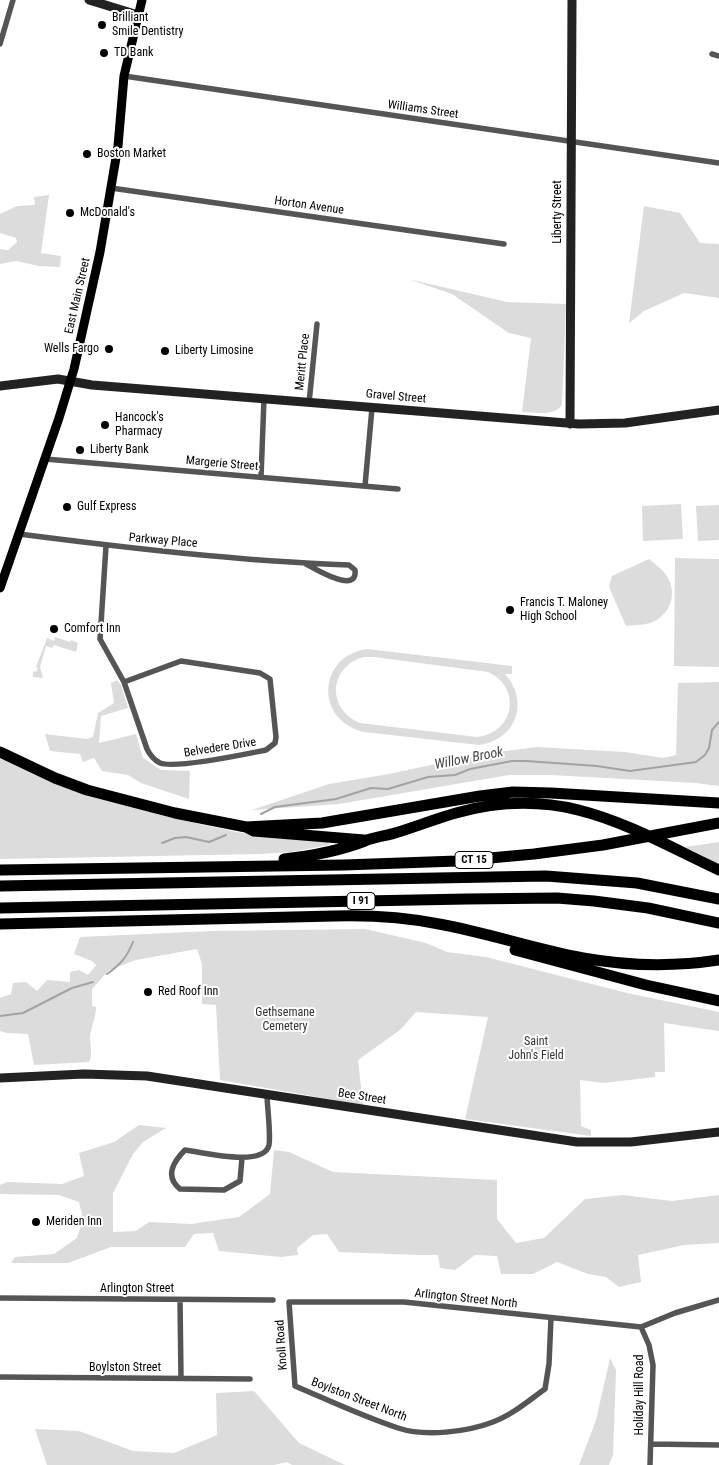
<!DOCTYPE html>
<html>
<head>
<meta charset="utf-8">
<style>
	body { margin:0 }
	canvas { display:block; background:#fff }
</style>
</head>
<body>
<canvas width="719" height="1465"></canvas>
<script>
const ctx = document.querySelector('canvas').getContext('2d');
ctx.lineJoin = 'round';
function fill(path, color) {
  ctx.fillStyle = color;
  ctx.fill(path, 'evenodd');
}
function strokePath(path, color, width, dash) {
  ctx.strokeStyle = color;
  ctx.lineWidth = width;
  ctx.lineCap = dash ? 'butt' : 'round';
  ctx.setLineDash(dash || []);
  ctx.stroke(path);
}
function write(font, color, halo, rows, align = 'center') {
  ctx.font = font + ' "Roboto Condensed",sans-serif';
  ctx.lineWidth = 4;
  ctx.setLineDash([]);
  ctx.textBaseline = 'middle';
  ctx.strokeStyle = halo;
  ctx.fillStyle = color;
  for (const [text, x, y, turn = 0] of rows) {
    ctx.save();
    ctx.translate(x, y);
    ctx.rotate((+turn || 0) * Math.PI / 180);
    ctx.textAlign = isNaN(turn) ? turn : align;
    if (halo) ctx.strokeText(text, 0, 0);
    ctx.fillText(text, 0, 0);
    ctx.restore();
  }
}
fill(new Path2D(`
	M49,195l-8,58 20,3 -1,11 -21,-1 -23,-5 -16,3v-15l8,1 9,-8 -1,-4 -16,-5v-19l17,-8 18,-1 -1,-8z
	M644,206l36,7 20,30 19,1v54l-35,-5 -40,18 -15,12z
	M408,279l99,23 59,2 -4,101c-9,12 -27,7 -40,7l9,-74 -22,-5 -57,-39z
	M681,504l2,35 -40,2 -1,-35z
	M719,505v35l-21,1 -2,-35z
	M675,558l44,1v108l-45,-1z
	M649,559c6,5 13,10 17,16 13,18 4,41 -16,48 -7,2 -16,2 -24,3l-17,-39 3,-11z
	M55,637l15,5 1,-2 7,3 -2,9 -22,-7 -2,3 -6,-2 -6,21 3,11 -10,-1v-6l3,1 2,-4 -2,-1 11,-29 7,3z
	M367,649l145,17v8h-7c25,28 11,66 -26,71l-115,-13c-49,-11 -47,-76 3,-83zM364,657h10l114,15c34,15 27,61 -11,65l-117,-14c-34,-14 -31,-57 4,-66z
	M117,680l4,5 7,23 -27,8 -2,27 37,-9 7,24 18,12 29,1 -1,28 -48,-16 -13,-8 -26,-4 -8,-13 -11,4 -3,-8 -30,-3 -5,-17 42,5 6,-2 5,-24 16,-10 -3,-20z
	M719,682v104l-23,-3 -145,-8h-42l-170,29 -87,6 77,-26 60,-10 93,-20 55,-7 88,5 38,6 13,-3 2,-72z
	M0,758l160,57 76,17 29,5 64,5v3l-38,7 -31,2 -260,5z
	M719,842v22l-34,-17z
	M365,929l61,14 21,9 39,5 141,36 92,19v19l-55,-8 1,49h-10v5l-52,6 -23,-3 1,46 10,4v6l-126,-17 23,-102 -72,-5 -16,18 -42,30 5,45 -143,-25 -4,-75 -14,-1v-40l-5,-15 -61,11 -27,10 -17,19v17l4,1c0,10 -5,20 -6,30 0,8 3,18 -1,25l-55,3 -6,-31 -21,-1 -7,-2v-33l11,-4 2,-11 13,-1 11,9 10,-11 23,2v-10l9,-2 9,5 8,-10 -4,-4 -18,-7 6,-17 132,-6z
	M139,1125l27,3 -23,14 -10,12 -20,39v39l23,-1 13,-9 42,2 48,-7 31,-23 4,-44 15,2 44,20 164,8v39l19,24 28,-5 41,-39 38,-4 49,6 47,-6v48l-35,2 -46,10 3,27 -22,5 -13,-10 -18,-3 -31,-12 -24,12h-32l-4,-18 -22,-1 -20,15 -15,-2 -2,-13h-21l-78,-3 -12,-18 -14,1 -16,13 1,7 -17,2 -62,-6 -6,-18 -19,1 -9,13h-74l-43,16h-57l4,-6 39,-3 23,-16 6,-19 -4,-17 -20,-7 -59,-1v-9l7,-3 55,2 22,-8 -5,-23 35,-11z
	M610,1358l6,12 -3,85 -4,10h-30l17,-45z
	M254,1391l45,52 46,22h-53l-5,-3 -13,3h-227l-12,-36 44,2 54,20 41,2 43,-18 -1,-42z`), '#dcdcdc');
strokePath(new Path2D(`
	M261,814l14,-7 61,-8 35,-11 17,1 40,-12 27,-2 15,-6 42,-8h14l71,5 33,5 66,-9 9,-7 4,-7 3,-18 7,-8
	M162,843l13,-5 11,-1 23,5 17,-7
	M107,974c13,-9 20,-17 26,-32
	M0,1016l23,-3 49,-25 21,-6`), '#a3a3a3', 2);
strokePath(new Path2D(`
	M0,44l13,-44
	M712,54l7,2
	M124,76l595,87
	M111,188l393,56
	M309,403l8,-79
	M45,459l353,30
	M261,477l3,-78
	M365,486l7,-78
	M19,534c109,14 220,27 330,31l6,5c3,25 -40,-1 -49,-6
	M106,546l-6,93 24,43
	M181,661l79,12 10,6 6,58 -1,6 -9,7c-20,4 -90,19 -106,13 -6,-3 -10,-8 -13,-14l-23,-67z
	M242,1158l-2,23 -16,9 -44,-1c-16,-13 -6,-28 5,-39 17,2 79,18 84,-5 2,-11 -2,-39 -2,-51
	M0,1298l273,2
	M180,1300l1,78
	M551,1318l-2,46 -4,25c-17,12 -33,26 -52,33 -26,10 -68,15 -95,6 -34,-11 -70,-28 -103,-42l-6,-84h115l237,25 34,-14 44,-13
	M641,1327l8,18 4,20 -3,100
	M0,1377l250,2
	M651,1444l68,1`), '#555', 5.5);
strokePath(new Path2D(`
	M89,0l49,15
	M0,386l58,-7 34,6 487,39 46,-1 94,-13
	M570,424l2,-424
	M0,1078l84,-4 63,2 430,66h54l88,-10`), '#222', 9);
strokePath(new Path2D(`
	M0,588l59,-170 15,-49 26,-117 18,-106 6,-70 18,-76`), '#000', 9);
strokePath(new Path2D(`
	M0,752l55,26 32,12 88,23 71,14 8,4 110,9
	M246,827l76,-4 158,-27 33,-4 38,1 168,10
	M284,859c28,-3 55,-8 81,-18 9,-4 20,-5 30,-8 20,-6 40,-14 61,-20 106,-30 172,14 263,57
	M0,870l344,-5 113,-4 77,-7 69,-9 116,-22
	M0,886l546,-10 91,7 82,16
	M0,908l467,-9 90,-1 37,3 54,7 71,15
	M0,924l334,-8c35,-1 70,1 105,8 49,9 96,25 144,34 45,8 91,9 136,2
	M515,950l131,35 73,16`), '#000', 11);
for (const [x, y, r, color] of [
	[102,25,5,"#000"],
	[104,53,5,"#000"],
	[87,154,5,"#000"],
	[70,213,5,"#000"],
	[109,349,5,"#000"],
	[165,351,5,"#000"],
	[105,425,5,"#000"],
	[80,450,5,"#000"],
	[67,507,5,"#000"],
	[510,610,5,"#000"],
	[54,629,5,"#000"],
	[148,992,5,"#000"],
	[36,1222,5,"#000"]
]) {
  const dot = new Path2D();
  dot.arc(x, y, r, 0, 2 * Math.PI);
  ctx.fillStyle = color;
  ctx.fill(dot);
  strokePath(dot, '#fff', 2);
}
for (const [x, y, w] of [
	[474,860,38],
	[361,901,28]
]) {
  const box = new Path2D();
  box.roundRect(x - w / 2, y - 8.5, w, 17, 4);
  ctx.fillStyle = '#fff';
  ctx.fill(box);
  strokePath(box, '#000', 1);
}
write('bold 11px', '#000', null, [
	["CT 15",474,860],
	["I 91",361,901]
]);
write('12px', '#000', '#fff', [
	["Brilliant",112,18],
	["Smile Dentistry",112,32],
	["TD Bank",114,53],
	["Boston Market",97,154],
	["McDonald's",80,213],
	["Wells Fargo",99,349,"right"],
	["Liberty Limosine",175,351],
	["Hancock's",115,418],
	["Pharmacy",115,432],
	["Liberty Bank",90,450],
	["Gulf Express",77,507],
	["Francis T. Maloney",520,603],
	["High School",520,617],
	["Comfort Inn",64,629],
	["Red Roof Inn",158,992],
	["Meriden Inn",46,1222]
], 'left');
write('12px', '#000', '#fff', [
	["Williams Street",423,110,8],
	["Horton Avenue",309,206,8],
	["Liberty Street",558,212,-90],
	["East Main Street",78,296,-77],
	["Meritt Place",303,362,-84],
	["Gravel Street",396,397,5],
	["Margerie Street",222,464,5],
	["Parkway Place",163,541,5],
	["Belvedere Drive",220,748,-9],
	["Bee Street",362,1097,9],
	["Arlington Street",137,1289],
	["Arlington Street North",466,1299,6],
	["Knoll Road",282,1345,-94],
	["Boylston Street",125,1368],
	["Holiday Hill Road",640,1395,-90],
	["Boylston Street North",359,1400,21]
]);
write('12px', '#333', '#fff', [
	["Gethsemane",285,1013],
	["Cemetery",285,1027],
	["Saint",536,1042],
	["John's Field",536,1056]
]);
write('italic 14px', '#444', '#fff', [
	["Willow Brook",469,759,-11]
]);
</script>
</body>
</html>
